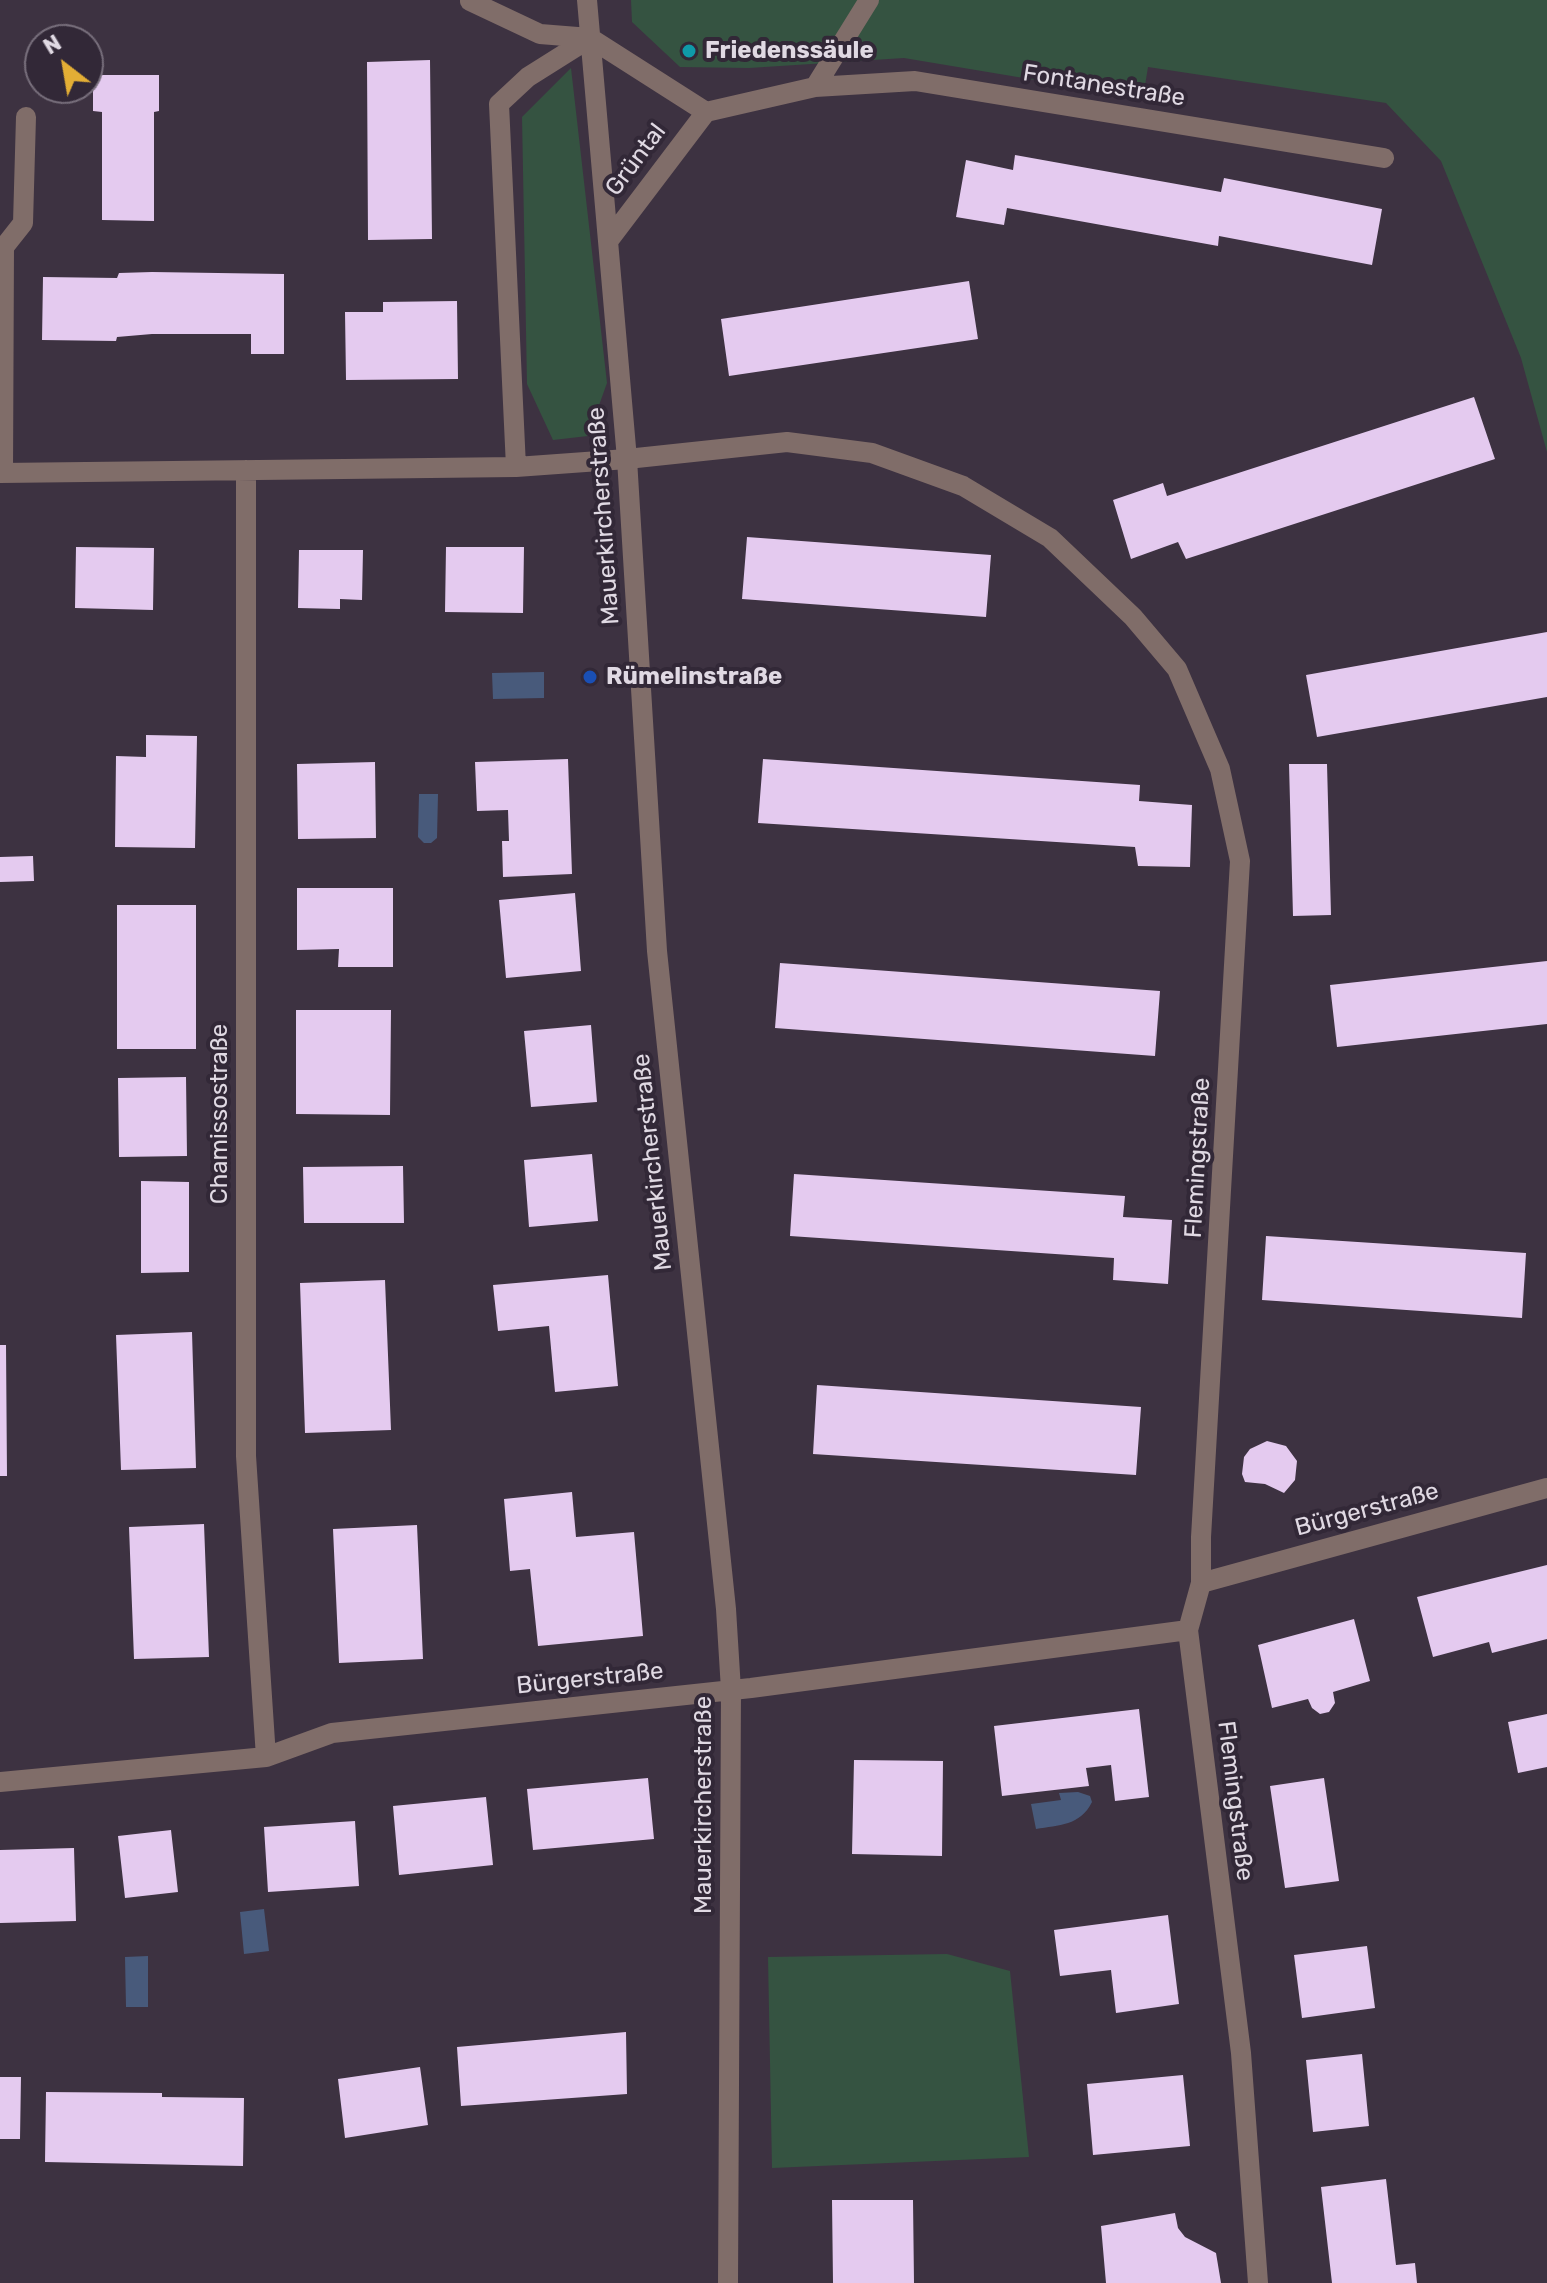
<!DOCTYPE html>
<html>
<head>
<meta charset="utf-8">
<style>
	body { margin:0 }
	#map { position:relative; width:1547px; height:2283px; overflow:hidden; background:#3d3241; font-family:Rubik,sans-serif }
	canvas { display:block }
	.north { position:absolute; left:24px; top:24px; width:80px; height:80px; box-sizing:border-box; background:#322837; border:2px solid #786f7c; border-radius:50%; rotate:329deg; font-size:22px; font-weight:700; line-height:32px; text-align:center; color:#e0d9e3 }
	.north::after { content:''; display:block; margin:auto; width:28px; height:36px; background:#e3ae35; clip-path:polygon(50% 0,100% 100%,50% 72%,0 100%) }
</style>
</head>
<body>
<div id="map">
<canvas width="1547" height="2283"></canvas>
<div class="north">N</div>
</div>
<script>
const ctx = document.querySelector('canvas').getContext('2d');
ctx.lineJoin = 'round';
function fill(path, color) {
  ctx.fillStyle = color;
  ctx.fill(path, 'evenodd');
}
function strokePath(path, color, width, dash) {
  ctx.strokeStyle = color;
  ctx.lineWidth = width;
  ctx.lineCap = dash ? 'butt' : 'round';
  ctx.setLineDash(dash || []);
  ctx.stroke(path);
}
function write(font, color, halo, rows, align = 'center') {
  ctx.font = font + ' Rubik,sans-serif';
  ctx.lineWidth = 8;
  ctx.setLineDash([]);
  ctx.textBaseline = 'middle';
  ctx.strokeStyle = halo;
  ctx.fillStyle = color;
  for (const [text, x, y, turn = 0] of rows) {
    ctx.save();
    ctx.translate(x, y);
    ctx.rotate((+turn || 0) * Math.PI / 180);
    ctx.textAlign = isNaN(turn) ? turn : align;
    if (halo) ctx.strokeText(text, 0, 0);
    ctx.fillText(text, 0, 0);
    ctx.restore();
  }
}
fill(new Path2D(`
	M631,0h916v452l-26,-94 -80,-197 -55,-58 -238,-36 -5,31 -239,-40 -155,10 -69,-1 -48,-45z
	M571,68l36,315 -19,53 -35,4 -26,-56 -5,-267z
	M947,1954l63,17 19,186 -257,11 -4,-211z`), '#355341');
fill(new Path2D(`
	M544,672v26l-51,1 -1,-26z
	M419,794h19l-1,44 -6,5h-7l-6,-6z
	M1059,1793l19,-1 12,4 2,6c-12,24 -33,23 -56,27l-5,-25 30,-4z
	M264,1909l5,42 -25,3 -4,-42z
	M148,1956v51h-22l-1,-50z`), '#485a7b');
fill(new Path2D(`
	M430,60l2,179 -64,1 -1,-178z
	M93,75h66v36l-5,1v109l-52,-1v-108l-9,-1z
	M1015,155l206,37 3,-14 158,31 -10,56 -153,-29 -1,10 -211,-38 -3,17 -48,-8 10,-57 47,10z
	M152,272l132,2v80h-33v-20h-99l-35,3 -1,4 -74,-1 1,-63 74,1 2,-5z
	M969,281l9,58 -249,37 -8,-57z
	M457,301l1,78 -112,1 -1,-68h38v-10z
	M1474,397l21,62 -309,100 -8,-17 -47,17 -18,-59 50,-17 4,13z
	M747,537l244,18 -5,62 -244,-18z
	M76,547l78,1 -1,62 -78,-2z
	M446,547h78l-1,66 -78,-1z
	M299,550h64l-1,50 -22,-1v10l-42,-1z
	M1547,632v65l-230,40 -11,-62z
	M146,735l51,1 -2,112 -80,-1 1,-91 30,1z
	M568,759l4,115 -69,3 -1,-36h7l-1,-31 -31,1 -2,-49z
	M763,759l377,26 -1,16 53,4 -2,62 -52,-1 -3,-19 -377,-24z
	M375,762l1,76 -78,1 -1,-75z
	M1289,764h38l4,151 -38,1z
	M33,856l1,25 -34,1v-25z
	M297,888h96v79h-55l1,-18 -42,1z
	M575,893l6,78 -75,7 -7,-78z
	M117,905h79v144h-79z
	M1547,961v63l-210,23 -7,-62z
	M780,963l380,28 -5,65 -380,-28z
	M296,1010h95l-1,105 -94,-1z
	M591,1025l6,77 -66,5 -7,-76z
	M186,1077l1,79 -68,1 -1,-79z
	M592,1154l6,67 -69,6 -5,-67z
	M403,1166l1,57h-100l-1,-56z
	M794,1174l331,22 -2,21 49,3 -4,64 -55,-4 1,-22 -324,-22z
	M141,1181l48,1v90l-48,1z
	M1266,1236l260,17 -4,65 -260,-18z
	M608,1275l10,111 -63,6 -6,-66 -51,5 -5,-46z
	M385,1280l6,150 -86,3 -5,-150z
	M192,1332l4,136 -75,2 -5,-135z
	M0,1345h6l1,131h-7z
	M817,1385l324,22 -5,68 -323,-21z
	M1267,1441l19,5 11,15 -2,19 -11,13 -19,-9 -20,-2 -3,-8 2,-17 6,-8z
	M572,1492l4,45 58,-5 9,104 -105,10 -8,-77 -20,2 -6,-72z
	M204,1524l5,133 -75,2 -5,-132z
	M417,1525l6,134 -84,4 -6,-134z
	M1547,1565v74l-55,14 -3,-11 -56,15 -16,-60z
	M1354,1619l16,62 -37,11 2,11 -6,9 -9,2 -8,-6 -4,-9 -36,9 -14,-63z
	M1139,1709l10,88 -34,4 -4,-36 -25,3 3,18 -87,10 -8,-70z
	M1547,1714v53l-29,6 -10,-51z
	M854,1760l89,1 -1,95 -90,-2z
	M648,1778l6,61 -121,11 -6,-61z
	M1324,1778l15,103 -54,7 -15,-102z
	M486,1797l7,68 -94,10 -6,-69z
	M355,1821l4,65 -91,6 -4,-65z
	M171,1830l7,62 -53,6 -7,-62z
	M74,1848l2,73 -76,2v-73z
	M1168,1915l11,89 -63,9 -5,-43 -51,6 -6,-46z
	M1367,1946l8,62 -73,10 -8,-63z
	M626,2032l1,62 -166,12 -4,-59z
	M1362,2054l7,72 -56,6 -7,-72z
	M420,2067l8,58 -83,13 -7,-59z
	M1183,2075l7,71 -97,9 -6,-71z
	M0,2077h21l-1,62h-20z
	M46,2092l116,1v4l82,1 -1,68 -198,-4z
	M1386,2179l10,86 19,-2 2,20h-85l-11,-96z
	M832,2200h81l1,83h-81z
	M1175,2213l3,15 7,9 31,16 5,30h-115l-5,-57z`), '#e4caef');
strokePath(new Path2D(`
	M587,0l40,459 30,492 69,658 5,81 -3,593
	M470,1l70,33 50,4 116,74
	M815,87l54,-87
	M609,240l97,-128 109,-25 100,-6 469,77
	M516,467l-17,-363 29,-27 62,-39
	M246,470v986l20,301
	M0,473l516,-6 111,-8 160,-17 85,11 91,33 87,52 83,79 44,52 43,100 20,92 -39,676v46l-13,47 53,423 17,230
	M3,473l1,-226 19,-24 3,-106
	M1201,1583l346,-95
	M0,1782l266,-25 66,-24 419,-45 437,-58`), '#806d69', 20);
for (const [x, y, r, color] of [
	[689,51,8,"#0f9aa8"],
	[590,677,8,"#1a4fb4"]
]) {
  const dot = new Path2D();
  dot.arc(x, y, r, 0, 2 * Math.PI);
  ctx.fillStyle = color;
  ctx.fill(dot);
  strokePath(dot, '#322837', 3);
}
write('bold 24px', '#e0d9e3', '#322837', [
	["Friedenssäule",705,51],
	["Rümelinstraße",606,677]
], 'left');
write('24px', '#e0d9e3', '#322837', [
	["Fontanestraße",1104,86,9],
	["Grüntal",636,160,-53],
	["Mauerkircherstraße",604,516,-94],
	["Chamissostraße",220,1114,-90],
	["Flemingstraße",1198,1158,-87],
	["Mauerkircherstraße",653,1162,-96],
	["Bürgerstraße",1367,1510,-15],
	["Bürgerstraße",590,1679,-6],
	["Flemingstraße",1235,1801,83],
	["Mauerkircherstraße",704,1805,-90]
]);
</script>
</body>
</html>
